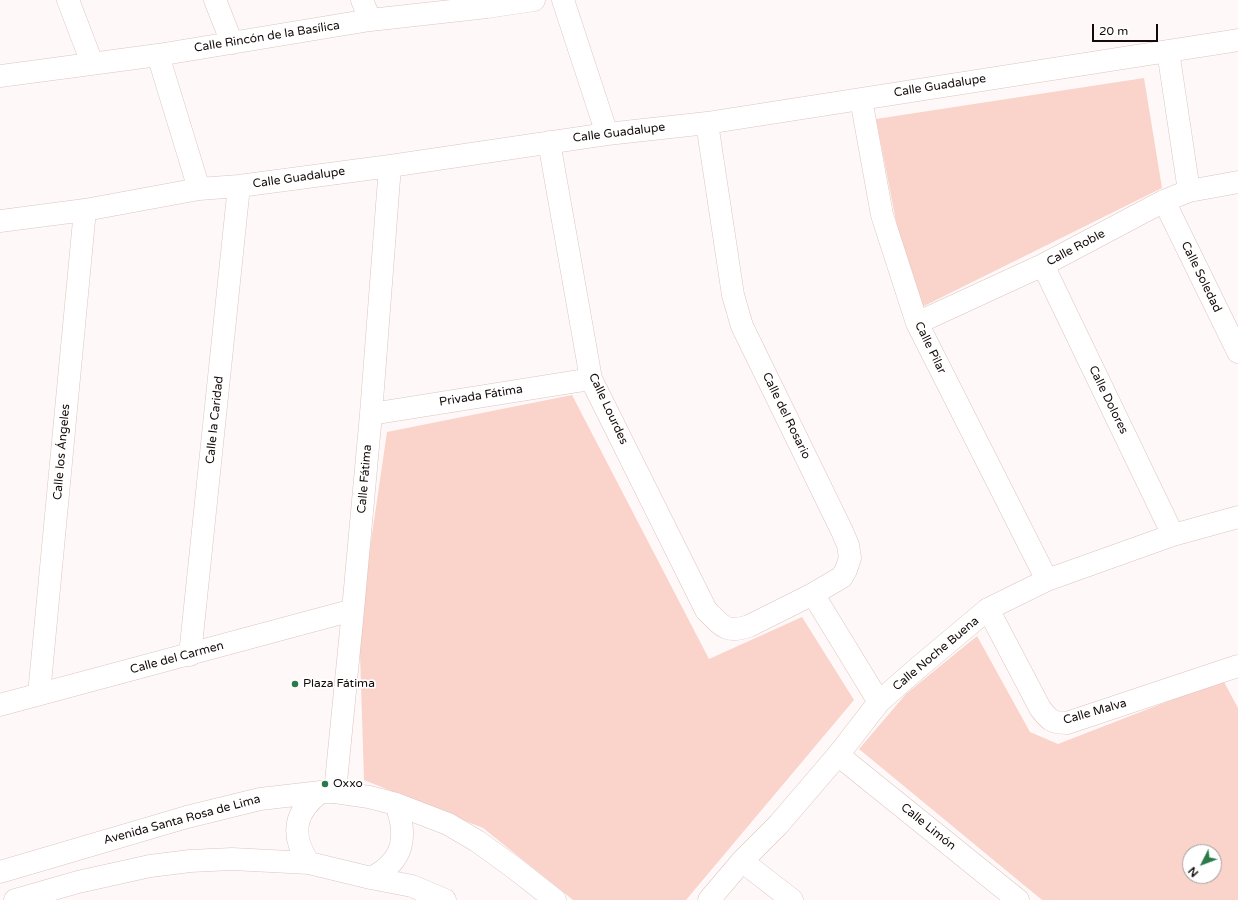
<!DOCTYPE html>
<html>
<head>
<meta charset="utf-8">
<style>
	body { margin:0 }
	#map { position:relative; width:1238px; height:900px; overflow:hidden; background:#fef9f8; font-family:"Varela Round",sans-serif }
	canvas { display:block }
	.north { position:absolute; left:1182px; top:844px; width:40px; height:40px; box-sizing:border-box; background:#fff; border:1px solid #a19d9d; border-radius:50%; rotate:228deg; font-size:11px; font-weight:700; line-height:16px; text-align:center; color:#130a09 }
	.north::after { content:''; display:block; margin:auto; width:14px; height:18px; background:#2b7a4a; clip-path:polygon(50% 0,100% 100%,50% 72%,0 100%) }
	.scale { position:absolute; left:1092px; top:24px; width:66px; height:18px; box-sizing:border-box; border:2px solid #130a09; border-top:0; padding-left:5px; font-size:12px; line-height:14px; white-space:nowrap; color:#130a09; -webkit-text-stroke:3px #fff; paint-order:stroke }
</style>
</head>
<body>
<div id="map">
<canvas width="1238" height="900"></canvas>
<div class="north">N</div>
<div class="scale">20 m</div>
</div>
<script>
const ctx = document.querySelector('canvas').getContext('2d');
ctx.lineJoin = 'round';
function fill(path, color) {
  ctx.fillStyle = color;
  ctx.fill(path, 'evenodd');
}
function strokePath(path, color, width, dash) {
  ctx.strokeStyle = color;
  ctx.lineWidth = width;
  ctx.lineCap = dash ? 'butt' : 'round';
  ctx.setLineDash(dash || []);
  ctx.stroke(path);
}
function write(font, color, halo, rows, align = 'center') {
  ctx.font = font + ' "Varela Round",sans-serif';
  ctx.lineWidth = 3.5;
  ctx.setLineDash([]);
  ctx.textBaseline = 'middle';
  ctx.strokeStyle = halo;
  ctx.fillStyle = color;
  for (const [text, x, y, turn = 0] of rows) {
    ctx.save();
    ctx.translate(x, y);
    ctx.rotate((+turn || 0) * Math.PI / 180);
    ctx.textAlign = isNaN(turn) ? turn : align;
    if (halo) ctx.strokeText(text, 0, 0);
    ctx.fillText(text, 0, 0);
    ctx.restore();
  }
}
fill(new Path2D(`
	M1144,78l18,110 -240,119 -19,-50 -27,-138z
	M572,395l137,264 93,-42 52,83 -168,200h-113l-90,-72 -119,-48 -5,-157 28,-191z
	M977,636l53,96 28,12 165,-64 15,28v192h-196l-183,-151 47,-55zM1190,852h24v24h-24z`), '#fad3cb');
const minor = new Path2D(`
	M68,0l24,63
	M215,0l17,43
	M362,0l8,20
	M563,0l44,134
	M1168,51l21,140
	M158,55l41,134
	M0,76l158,-21 212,-35 117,-13 47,-7
	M861,99l21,116 35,108 130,257
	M549,142l42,237 115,231c16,16 20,24 43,16l64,-32 29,-17 4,-7 4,-12 -2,-13 -6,-14 -100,-205 -9,-31 -26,-172
	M1164,201l74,151
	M0,221l85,-11 114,-21 40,-3 151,-20 217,-32 100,-11 531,-83
	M1043,265l130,270
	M917,323l126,-58 121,-64 25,-10 49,-9
	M371,414l220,-35
	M813,594l66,108
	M988,609l52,99c9,12 12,15 27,15l171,-57
	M190,655l49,-469
	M39,694l46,-484
	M0,705l353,-95
	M838,755l180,145
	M335,792l18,-182 18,-196 19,-248
	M742,861l50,39
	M709,900l33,-39 36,-36 60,-70 41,-53 34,-30 75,-63 59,-29 126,-45 65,-18`);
const tertiary = new Path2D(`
	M309,863c-19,-27 -15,-52 12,-71
	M0,872l187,-55 73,-18 61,-7h14l34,5 27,7 52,20 29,17 36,26 42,33
	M371,878c33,-17 37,-41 25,-74
	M15,900l63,-18 72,-16 40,-5 42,-2 77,4 62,15 41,8 33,14`);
strokePath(minor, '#ddc4be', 23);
strokePath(tertiary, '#ddc4be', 23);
strokePath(minor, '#fff', 22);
strokePath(tertiary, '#fff', 22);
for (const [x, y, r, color] of [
	[295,684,4,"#2b7a4a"],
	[325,784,4,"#2b7a4a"]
]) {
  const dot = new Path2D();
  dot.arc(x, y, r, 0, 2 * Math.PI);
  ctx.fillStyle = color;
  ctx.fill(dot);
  strokePath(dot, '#fff', 1.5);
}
write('12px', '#130a09', '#fff', [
	["Calle Rincón de la Basílica",267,37,-9],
	["Calle Guadalupe",940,86,-9],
	["Calle Guadalupe",619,133,-7],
	["Calle Guadalupe",299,178,-8],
	["Calle Roble",1076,248,-28],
	["Calle Soledad",1201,277,64],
	["Calle Pilar",930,348,64],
	["Privada Fátima",481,396,-9],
	["Calle Dolores",1108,400,64],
	["Calle Lourdes",608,409,65],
	["Calle del Rosario",786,416,64],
	["Calle la Caridad",215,420,-84],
	["Calle los Ángeles",62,452,-85],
	["Calle Fátima",365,479,-85],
	["Calle Noche Buena",936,654,-40],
	["Calle del Carmen",177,658,-15],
	["Calle Malva",1095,712,-16],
	["Avenida Santa Rosa de Lima",182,820,-15],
	["Calle Limón",928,827,39]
]);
write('12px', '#130a09', '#fff', [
	["Plaza Fátima",303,684],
	["Oxxo",333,784]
], 'left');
</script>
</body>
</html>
